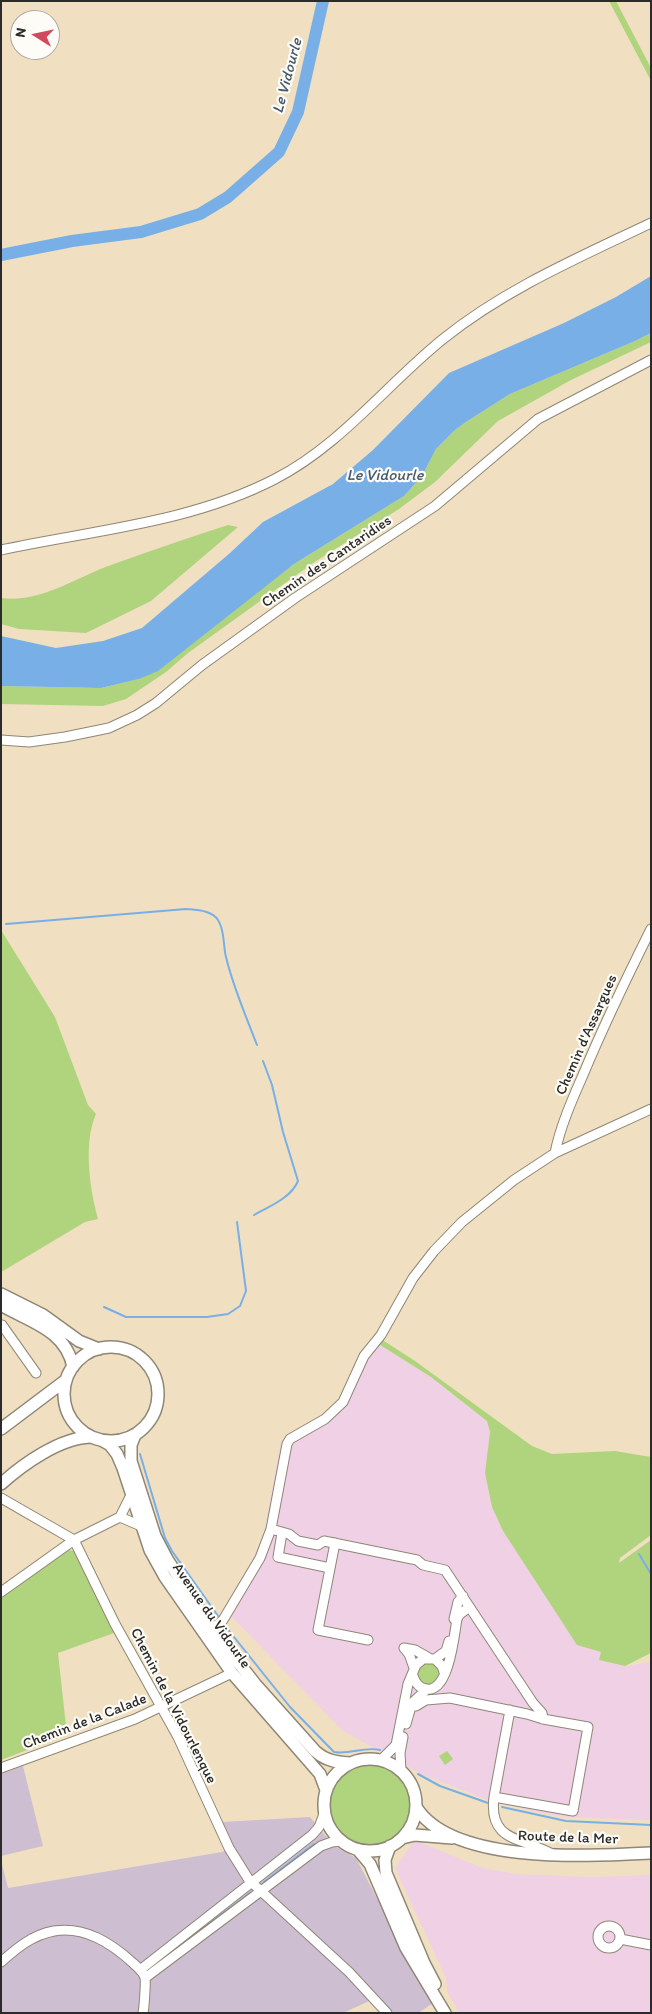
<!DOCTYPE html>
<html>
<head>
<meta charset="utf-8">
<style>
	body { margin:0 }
	#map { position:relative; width:652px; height:2014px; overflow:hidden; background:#f0e0c1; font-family:Itim,sans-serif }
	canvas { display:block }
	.frame { position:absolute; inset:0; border:2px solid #2b2b2b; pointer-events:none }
	.north { position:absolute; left:10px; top:10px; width:50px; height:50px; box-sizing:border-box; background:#fdfcf7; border:1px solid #a9a8a5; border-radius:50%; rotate:280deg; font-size:14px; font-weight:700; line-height:20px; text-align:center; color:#2b2b2b }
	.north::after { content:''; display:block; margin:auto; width:18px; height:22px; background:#d1495b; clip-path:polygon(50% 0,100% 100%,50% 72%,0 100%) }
</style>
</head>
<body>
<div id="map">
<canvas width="652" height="2014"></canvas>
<div class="frame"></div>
<div class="north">N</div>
</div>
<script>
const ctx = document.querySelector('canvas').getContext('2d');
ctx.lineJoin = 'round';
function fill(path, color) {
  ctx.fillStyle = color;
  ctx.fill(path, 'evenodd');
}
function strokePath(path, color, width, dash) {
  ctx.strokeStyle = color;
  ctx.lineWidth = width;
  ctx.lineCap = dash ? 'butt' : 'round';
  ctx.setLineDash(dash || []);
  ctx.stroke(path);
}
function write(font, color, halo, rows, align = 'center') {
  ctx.font = font + ' Itim,sans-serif';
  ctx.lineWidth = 4.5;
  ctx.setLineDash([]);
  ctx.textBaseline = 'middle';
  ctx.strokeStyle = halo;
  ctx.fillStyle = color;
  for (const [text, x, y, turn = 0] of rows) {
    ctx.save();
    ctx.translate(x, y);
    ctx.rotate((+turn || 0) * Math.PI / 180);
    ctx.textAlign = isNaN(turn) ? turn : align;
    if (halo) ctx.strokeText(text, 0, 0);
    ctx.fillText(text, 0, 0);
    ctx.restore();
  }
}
fill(new Path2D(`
	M377,1343l54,34 56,44 3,11 -5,41 7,34 11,24 74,113 24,8 -2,8 26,6 26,-4v158l-86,-3 -28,-5 -46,-11 -68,-26 -80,-44 -114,-117 35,-81 17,-92 54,-35 12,-18 11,-31z
	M415,1840l67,28 34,6 75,3 60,-2v138h-191l-13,-21 -1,-14 -51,-110z`), '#f0d0e4');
fill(new Path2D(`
	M23,1766l20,80 -42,10v-82z
	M310,1817l24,29 22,12 76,146 -14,9h-27l-13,-16 -35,16h-342v-153l7,28 214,-36 10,-5 -10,-25z`), '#cebed1');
fill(new Path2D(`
	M609,1h7l35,67v13z
	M651,333v9l-80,38 -73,41 -63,61 -36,27 -86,54 -125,90 -22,19 -40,27 -23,7 -102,-2v-18l100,2 38,-9 155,-115 110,-68 18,-20 14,-27 19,-19 11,-8 44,-28 125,-53z
	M228,525l10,2 -87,74 -65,32 -67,-4 -18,-5v-26c40,5 74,-20 110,-33 38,-14 77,-27 117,-40z
	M1,930l54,87 33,88 8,9c-13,29 -6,76 2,105l-13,3 -82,49 -2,-1z
	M381,1339l34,22 117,85 20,8 63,-3 36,6v78l-31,23 -1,5 32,-23v113l-26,13 -26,-6 2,-8 -24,-7 -74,-114 -11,-24 -7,-34 5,-41 -3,-11 -56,-44 -54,-34z
	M67,1550l10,1 37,82 -56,20 9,82 -66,25v-167z
	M418 1674a11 11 0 1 1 22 0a11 11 0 1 1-22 0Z
	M447,1751l6,8 -8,6 -6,-9z
	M328 1804a41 41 0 1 1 82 0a41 41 0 1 1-82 0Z`), '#afd47d');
fill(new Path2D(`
	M651,276v57l-16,8 -125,53 -44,28 -11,8 -19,19 -14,27 -18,20 -110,68 -136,107 -19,8 -38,9 -100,-2v-50l55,12 47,-7 39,-13 88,-75 33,-31 70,-38 40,-34 76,-77 115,-50 52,-26z`), '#78afe7');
strokePath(new Path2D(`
	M6,924l180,-15c10,1 26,1 32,11 7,10 5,26 8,37 7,30 20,59 31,88
	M254,1215c16,-9 37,-17 44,-34l-15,-49 -11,-47 -9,-24
	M104,1307l22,10h81l21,-3 12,-8 6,-15 -9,-69
	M140,1454l25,84 7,13 46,65
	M639,1554l12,20
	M226,1627l64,80 44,45c16,3 30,-6 46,-2
	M418,1774l22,12 48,17
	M502,1807l64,14 85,4
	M264,1882l50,-38
	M150,1969l100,-76`), '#78afe7', 2);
strokePath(new Path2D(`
	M1,255l71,-14 69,-9 59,-18 28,-17 51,-45 19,-40 25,-111`), '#78afe7', 12);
const minor = new Path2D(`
	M1,550c92,-20 189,-27 274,-71 66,-34 111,-94 168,-140 62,-50 137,-82 208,-116
	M1,740l28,2 36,-5 44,-9 28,-13 19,-12 46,-38 93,-67 140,-92 103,-87 113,-59
	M555,1153c5,-26 17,-53 28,-78 21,-50 44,-98 68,-146
	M2,1325l34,48
	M1,1498l73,42
	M120,1517l21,9
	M271,1529l18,5 9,7 20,4 6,-4 93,19 6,5 22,5 88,133 9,10 1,6
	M282,1533l-4,24 52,11
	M74,1540l41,84 63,113 51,111 20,32 100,92 38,41
	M335,1543l-17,87 50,10
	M1,1592l73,-52 46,-23 11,-22
	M454,1619l4,-17 5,-6
	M212,1629l11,-9 37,-62 11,-29 16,-85 3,-5 35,-20 18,-17 21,-46 17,-21 32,-57 21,-27 28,-29 52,-42 41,-27 96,-44
	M404,1648l11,2 14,8
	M404,1648l5,6 5,14
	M435,1659l11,-8 3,-10
	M413,1676c2,6 6,12 13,13 23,4 28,-53 31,-70l2,-4 10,-8
	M413,1706h3l10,-6 24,-2 77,16 16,5 45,8 -15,84 -79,-14 16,-87
	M406,1724l6,-21 15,-14
	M381,1760l15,-15 12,-61 8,-19 7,-6h12l7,7 2,6
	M1,1768l134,-49 97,-46
	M401,1771l-1,-18 3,-16
	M494,1797c-6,46 29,40 58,57
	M598 1937a11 11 0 1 1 22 0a11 11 0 1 1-22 0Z
	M620,1939l31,6
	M1,1962c16,-14 31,-27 53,-31 31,-5 57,12 79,32 4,4 11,9 12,15 1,4 -1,30 -2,35
	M140,1970l172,-135 7,-8 5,-13
	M145,1978l176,-132 11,-4 9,-1`);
const major = new Path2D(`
	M1,1294l42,21 36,26 20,8
	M1,1305c29,17 65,25 72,62
	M64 1394a47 47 0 1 1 94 0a47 47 0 1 1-94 0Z
	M1,1429l65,-49
	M135,1435l-4,10v16l24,75 12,23 45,70 44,56 59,66c11,10 21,11 35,12
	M103,1441l7,4 7,9 6,14 27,82 15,27 67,96 88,101 6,16
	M1,1484c22,-20 59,-46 89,-47
	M324 1805a46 46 0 1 1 92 0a46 46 0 1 1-92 0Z
	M416,1807c36,58 175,49 235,46
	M402,1838l13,-3 37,3
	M390,1846l-5,14 1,13 38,90 11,21
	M358,1850l12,14 36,84 39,65`);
strokePath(minor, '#8e8676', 11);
strokePath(major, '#8e8676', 14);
strokePath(minor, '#fff', 9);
strokePath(major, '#fff', 11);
write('15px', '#2b2b2b', '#fdfcf7', [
	["Chemin des Cantaridies",327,562,-34],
	["Chemin d'Assargues",587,1035,-66],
	["Avenue du Vidourle",211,1616,55],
	["Chemin de la Vidourlenque",173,1706,63],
	["Chemin de la Calade",85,1722,-21],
	["Route de la Mer",568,1838,2]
]);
write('italic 16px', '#46596d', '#fdfcf7', [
	["Le Vidourle",288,76,-75],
	["Le Vidourle",385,476]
]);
</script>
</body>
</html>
